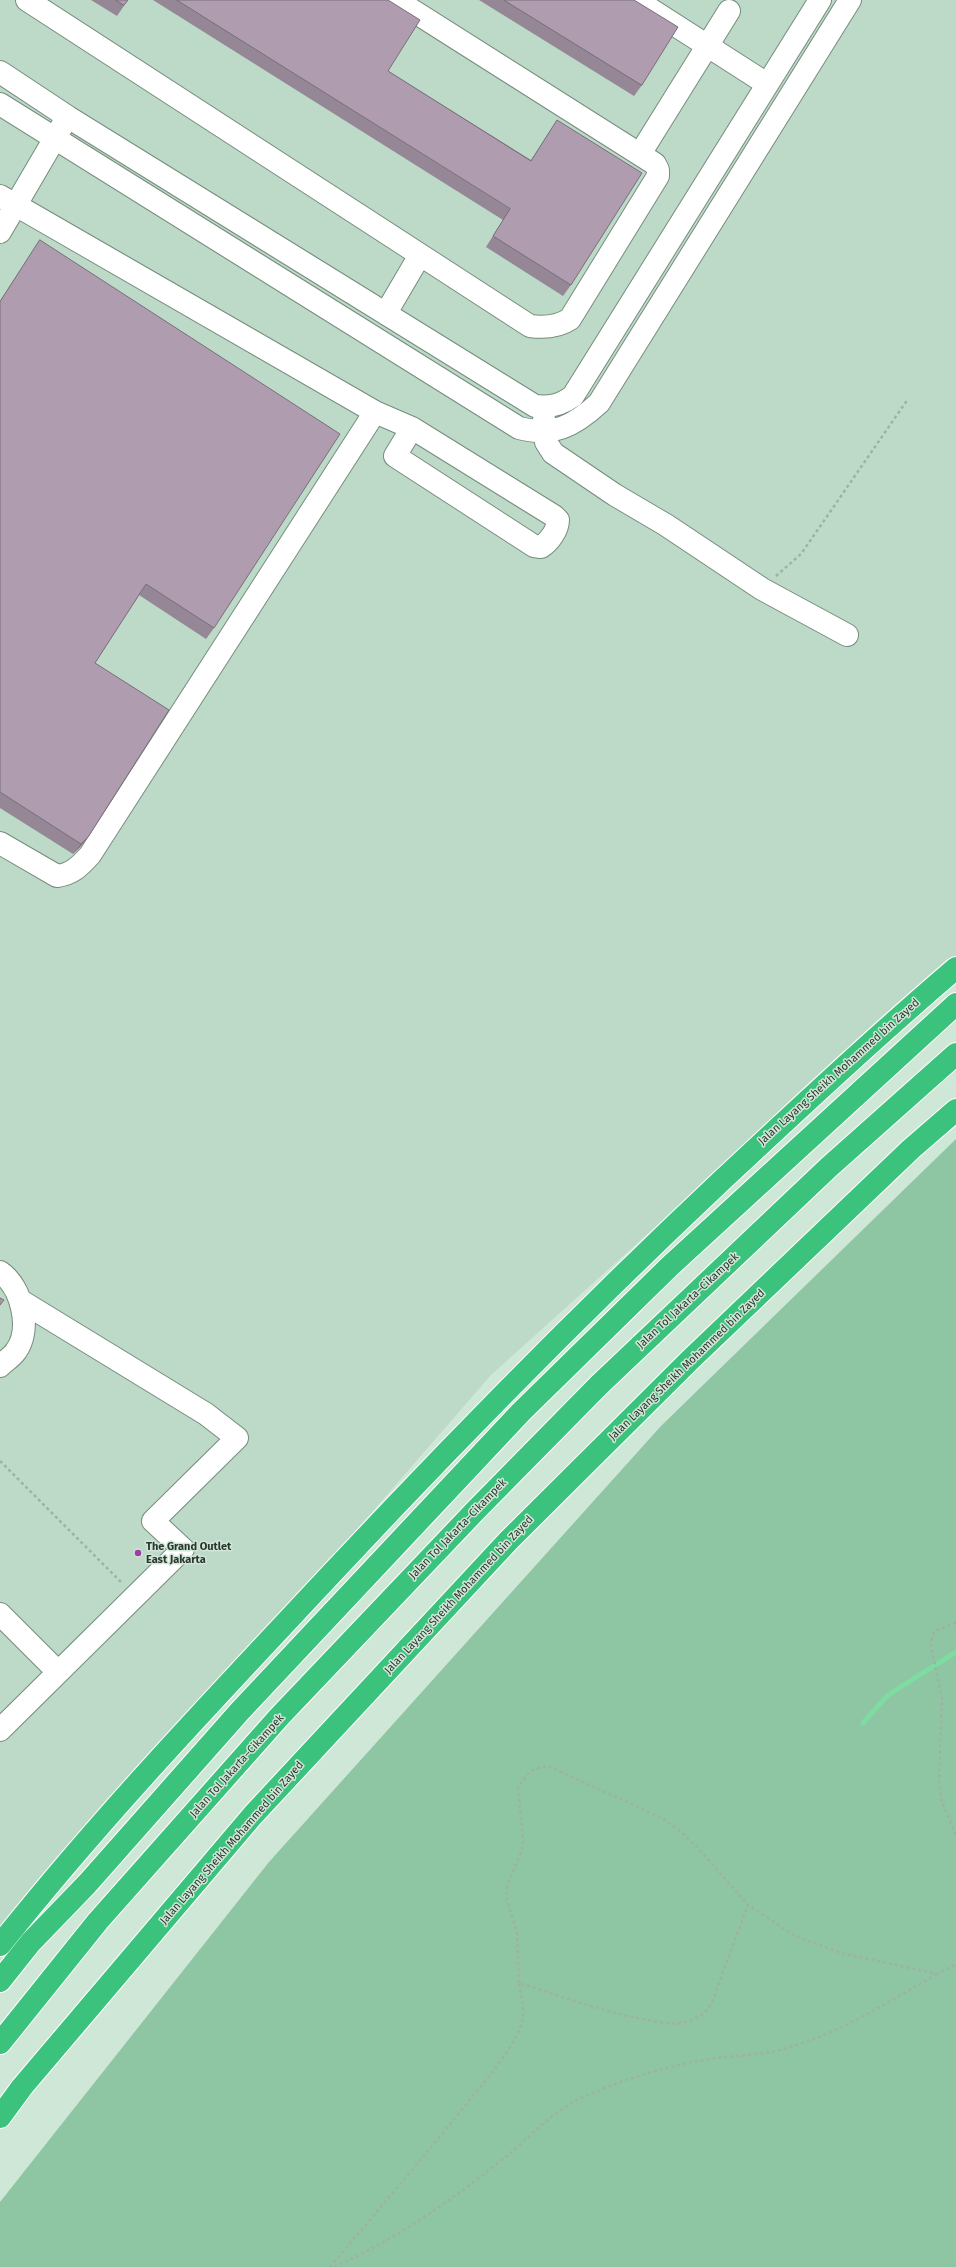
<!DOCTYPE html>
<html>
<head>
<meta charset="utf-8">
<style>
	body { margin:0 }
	canvas { display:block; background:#cfe7d6 }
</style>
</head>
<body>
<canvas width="956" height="2267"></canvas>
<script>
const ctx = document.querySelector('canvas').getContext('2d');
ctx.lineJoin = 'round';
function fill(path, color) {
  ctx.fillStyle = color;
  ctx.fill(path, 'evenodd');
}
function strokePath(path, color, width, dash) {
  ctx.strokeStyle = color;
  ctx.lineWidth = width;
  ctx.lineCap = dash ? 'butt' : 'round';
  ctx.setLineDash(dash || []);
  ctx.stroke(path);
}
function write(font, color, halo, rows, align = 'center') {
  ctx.font = font + ' "Fira Sans",sans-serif';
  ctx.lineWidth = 3;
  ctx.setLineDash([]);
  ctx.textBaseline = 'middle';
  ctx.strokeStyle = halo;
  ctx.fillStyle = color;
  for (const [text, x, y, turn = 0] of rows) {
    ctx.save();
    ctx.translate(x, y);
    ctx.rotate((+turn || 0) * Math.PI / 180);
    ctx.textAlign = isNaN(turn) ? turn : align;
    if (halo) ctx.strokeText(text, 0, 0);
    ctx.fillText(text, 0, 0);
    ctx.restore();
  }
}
fill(new Path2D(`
	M0,0h956v956l-465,419 -231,266 -260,317z`), '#bcdac7');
fill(new Path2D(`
	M956,1139v1128h-956v-65l269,-340 392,-436z`), '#8ec6a3');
strokePath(new Path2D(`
	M863,1723l25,-28 68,-43`), '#7edca3', 5);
const minor = new Path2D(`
	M27,0l503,326c15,2 28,1 40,-7l88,-143v-6l-3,-6 -259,-164
	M636,0l131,84
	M0,72l68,45 467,289c15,2 26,-1 38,-10l247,-396
	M0,104l519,324c34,9 55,-2 80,-25l251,-403
	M640,154l89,-143
	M0,196l375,216 -285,443c-11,12 -18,19 -33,21l-57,-33
	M0,232l62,-106
	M386,313l34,-58
	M375,412l37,16 142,88 4,4c0,10 -9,22 -17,27l-7,-1 -139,-90 17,-28
	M544,419l2,23 7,11 62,42 51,30 96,64 85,46
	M0,1272c22,15 32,57 16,79 -4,6 -11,10 -16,15
	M0,1614l58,58
	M0,1730l183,-181 -30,-28 84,-83 -31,-24 -185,-113`);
const highway = new Path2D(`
	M0,1945c104,-131 220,-252 334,-374 143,-153 290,-301 443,-442 59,-55 118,-109 179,-161
	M0,1981l31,-39 56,-58 153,-173 281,-299 149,-146 286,-262
	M0,2043l98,-122 181,-204 197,-207 123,-125 230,-218 127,-113
	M0,2117l22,-30 231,-272 256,-275 181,-180 221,-211 45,-39`);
strokePath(minor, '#768c7d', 24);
strokePath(highway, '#fff', 24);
strokePath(new Path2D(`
	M776,576l25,-22 107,-155
	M0,1461l122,122
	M956,1623l-20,7 -3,4 -2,11 11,54 -3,83 2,17 15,37
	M519,1983l-2,-50 -11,-37 1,-9 15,-38 1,-8 -5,-54 12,-16 12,-4h8l112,51 19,14 18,17 49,56
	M330,2267c45,-53 90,-106 134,-160 17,-21 49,-57 57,-82 5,-13 0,-28 -2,-42 41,13 82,28 124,36 12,2 25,6 37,4 13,-2 23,-7 31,-18l37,-100 47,31 46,17 96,21 19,-10
	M334,2267c66,-30 112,-63 169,-108 26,-20 48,-47 78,-61 40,-18 85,-32 128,-39 24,-4 51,-3 74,-10 56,-15 105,-47 154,-75`), '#9eb2a4', 2.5, [3, 3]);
strokePath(minor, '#fff', 22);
strokePath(highway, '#3bc37d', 22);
fill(new Path2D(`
	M91,0h37l-11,16z
	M153,0h235v71l143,89 26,-40 14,165 -8,11 -77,-49 17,-27z
	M479,0h155l8,85 -8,11z
	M40,240l174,388 -8,11 -67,-44 -44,68 -7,174 -8,10 -7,7 -73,-46v-507z`), '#968796');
fill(new Path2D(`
	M88,837l-8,10 -7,7 8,-10z`), '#7a6e7a');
const building = new Path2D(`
	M116,0h12l-4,5z
	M177,0h211l32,20 -32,51 143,90 26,-41 85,53 -71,112 -78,-49 17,-27z
	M504,0h130l44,27 -36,58z
	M40,240l300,194 -126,194 -68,-44 -51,79 74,47 -81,127 -7,7 -81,-52v-490z
	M0,1298l4,2 -4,5z`);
fill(building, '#af9daf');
strokePath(building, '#7a6e7a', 1);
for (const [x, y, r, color] of [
	[138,1553,4,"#a03ea5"]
]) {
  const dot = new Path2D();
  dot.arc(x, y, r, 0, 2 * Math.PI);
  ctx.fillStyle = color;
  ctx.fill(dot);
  strokePath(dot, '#cfe7d6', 1.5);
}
write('11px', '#2c352f', '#cfe7d6', [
	["Jalan Layang Sheikh Mohammed bin Zayed",839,1072,-42],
	["Jalan Tol Jakarta–Cikampek",688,1301,-43],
	["Jalan Layang Sheikh Mohammed bin Zayed",687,1365,-44],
	["Jalan Tol Jakarta–Cikampek",458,1529,-46],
	["Jalan Layang Sheikh Mohammed bin Zayed",459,1595,-47],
	["Jalan Tol Jakarta–Cikampek",237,1766,-48],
	["Jalan Layang Sheikh Mohammed bin Zayed",232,1843,-49]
]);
write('bold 11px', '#2c352f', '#cfe7d6', [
	["The Grand Outlet",146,1547],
	["East Jakarta",146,1560]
], 'left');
</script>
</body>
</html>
